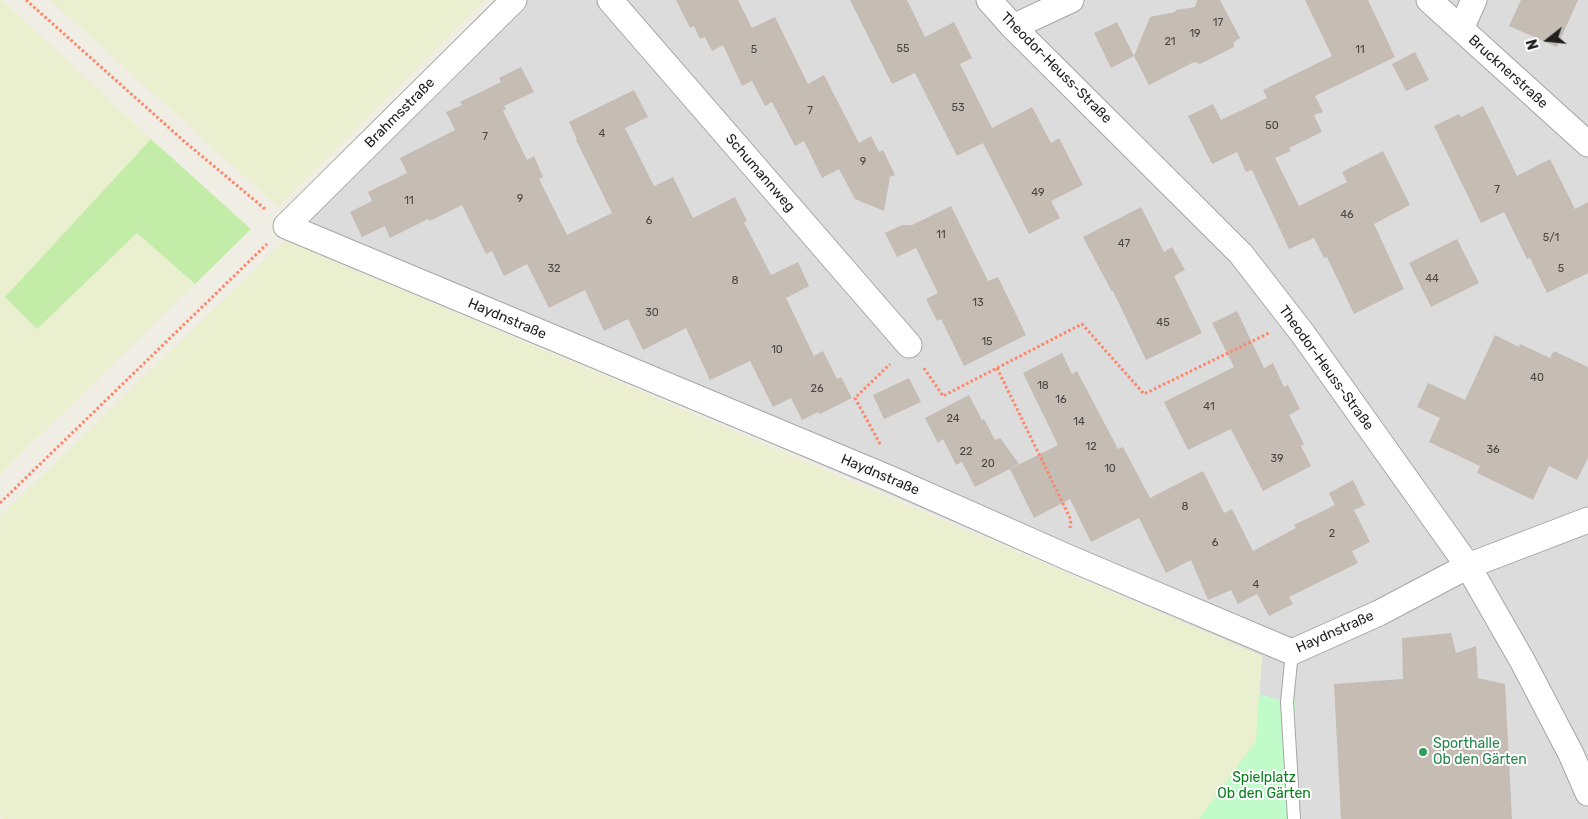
<!DOCTYPE html>
<html>
<head>
<meta charset="utf-8">
<style>
	body { margin:0 }
	#map { position:relative; width:1588px; height:819px; overflow:hidden; background:#f0ede5; font-family:Rubik,sans-serif }
	canvas { display:block }
	.north { position:absolute; left:1523px; top:15px; width:50px; height:50px; -webkit-text-stroke:4px #fff; paint-order:stroke; rotate:254deg; font-size:14px; font-weight:700; line-height:20px; text-align:center; color:#1f1f1f }
	.north::after { content:''; display:block; margin:auto; width:18px; height:22px; background:#1f1f1f; clip-path:polygon(50% 0,100% 100%,50% 72%,0 100%) }
</style>
</head>
<body>
<div id="map">
<canvas width="1588" height="819"></canvas>
<div class="north">N</div>
</div>
<script>
const ctx = document.querySelector('canvas').getContext('2d');
ctx.lineJoin = 'round';
function fill(path, color) {
  ctx.fillStyle = color;
  ctx.fill(path, 'evenodd');
}
function strokePath(path, color, width, dash) {
  ctx.strokeStyle = color;
  ctx.lineWidth = width;
  ctx.lineCap = dash ? 'butt' : 'round';
  ctx.setLineDash(dash || []);
  ctx.stroke(path);
}
function write(font, color, halo, rows, align = 'center') {
  ctx.font = font + ' Rubik,sans-serif';
  ctx.lineWidth = 4;
  ctx.setLineDash([]);
  ctx.textBaseline = 'middle';
  ctx.strokeStyle = halo;
  ctx.fillStyle = color;
  for (const [text, x, y, turn = 0] of rows) {
    ctx.save();
    ctx.translate(x, y);
    ctx.rotate((+turn || 0) * Math.PI / 180);
    ctx.textAlign = isNaN(turn) ? turn : align;
    if (halo) ctx.strokeText(text, 0, 0);
    ctx.fillText(text, 0, 0);
    ctx.restore();
  }
}
fill(new Path2D(`
	M497,0h1091v819h-389l57,-78 6,-85 -988,-428z`), '#dddcdc');
fill(new Path2D(`
	M0,0h2l149,139 -145,158 31,32 100,-96 58,51 -195,190z
	M50,0h435l-207,207z
	M285,240l977,416 -6,85 -57,78h-1195l-4,-2v-301z`), '#eaefcf');
fill(new Path2D(`
	M151,139l100,90 -56,55 -58,-51 -100,96 -32,-32z`), '#c4eca9');
fill(new Path2D(`
	M1259,694l28,8 8,-3 3,120h-99l57,-78z`), '#c1fbca');
fill(new Path2D(`
	M676,0h62l14,28 23,-11 33,67 16,-9 35,68 12,-7 8,16 4,-2 12,25 -5,2 -6,34 -29,-12 -16,-30 -17,9 -18,-37 -9,5 -23,-44 -7,4 -13,-25 -10,5 -19,-41 -11,6 -7,-14 -5,2 -6,-13 -4,2z
	M850,0h57l18,37 29,-15 18,36 -12,6 32,64 40,-21 19,36 8,-5 24,47 -32,16 9,17 -31,16 -46,-91 -26,13 -42,-83 -23,11z
	M1197,0h23l20,38 -6,4v5l-34,17 -6,-2 -45,23 -15,-29 -23,12 -17,-35 23,-11 17,34 16,-39 25,-5 1,-2 19,-3z
	M1305,0h63l27,57 -80,39 8,16 -9,3 8,17 -33,16 2,3 -16,7 24,48 48,-24 -5,-10 41,-21 27,54 -36,19 30,65 -50,25 -27,-57 -3,1 -10,-20 -25,11 -37,-79 -6,2 -9,-20 -25,12 -24,-48 25,-12 8,16 46,-22 -4,-8 69,-34z
	M1521,0h57l-21,47 -48,-21z
	M1415,52l14,28 -23,11 -14,-27z
	M521,67l13,25 -30,14 2,3 -3,2 24,49 7,-4 9,21 -4,2 28,56 45,-22 -36,-73 1,-1 -8,-17 65,-32 14,27 -23,11 29,58 19,-9 20,41 42,-21 12,24 -3,1 27,53 27,-13 11,24 -23,12 28,58 9,-5 14,28 4,-2 11,21 -32,16 -2,-2 -16,8 -11,-22 -18,9 -23,-46 -40,19 -24,-52 -43,22 -15,-31 -24,12 -19,-41 -36,18 -22,-44 -23,12 -12,-25 -6,3 -24,-49 -32,16 -2,-2 -38,19 -5,-12 -23,11 -12,-25 22,-11 -4,-9 39,-19 -7,-15 55,-28 -9,-18 16,-7 -2,-3 41,-20 -2,-4z
	M1483,106l34,70 33,-17 25,50 13,-7v71l-41,20 -17,-35 -3,1 -23,-47 -23,11 -47,-97 25,-12 2,3z
	M951,206l37,75 10,-4 28,58 -62,31 -23,-47 -4,2 -11,-22 12,-6 -22,-45 -19,9 -12,-24 17,-8h10z
	M1141,207l23,45 8,-5 13,23 -11,6 28,57 -56,27 -33,-69 -1,1 -29,-55z
	M1457,239l22,44 -48,24 -22,-44z
	M1237,311l27,57 9,-5 11,24 4,-2 12,24 -11,6 15,29 -3,2 10,20 -48,25 -32,-62 -43,21 -24,-48 70,-35 -22,-44z
	M1495,335l24,12 1,-3 30,14 4,-7 34,16v91l-11,22 -28,-14 -16,34 -56,-27 3,-7 -51,-24 11,-24 -23,-11 11,-24 37,17z
	M1062,353l10,21 5,-3 41,78 5,-2 27,51 53,-27 21,42 8,-4 21,42 43,-23 -2,-3 41,-20 -6,-12 24,-13 12,25 -11,5 16,32 -18,9 6,12 -69,34 4,7 -24,12 -12,-22 -19,10 -7,-14 -23,10 -17,-40 -25,13 -27,-55 -48,24 -21,-43 -36,19 -24,-49 48,-24 -35,-72z
	M909,378l12,24 -37,17 -11,-24z
	M969,395l13,25 2,-1 11,21 5,-2 19,26 -44,23 -13,-25 -6,3 -13,-26 -5,4 -13,-25z
	M1451,633l5,20 20,-7 2,32 27,6 7,135h-171l-7,-135 69,-5 -1,-41z`), '#c5bcb4');
const lane = new Path2D(`
	M1292,652l-5,50 7,117`);
const street = new Path2D(`
	M514,0l-228,226 605,253 176,78 225,95 87,-39 89,-47 120,-46
	M610,0l299,345
	M989,0l24,27 228,227 62,80 165,232 55,96 48,92 17,39
	M1429,0l159,144
	M1013,27l58,-27
	M1461,29l13,-29`);
strokePath(lane, '#a6a6a6', 14);
strokePath(street, '#a6a6a6', 27);
strokePath(new Path2D(`
	M26,0l159,142 80,67
	M924,368l19,28 139,-72 62,70 125,-61
	M997,368l74,152 -1,8
	M880,444l-25,-46 35,-34
	M0,503l267,-259`), '#fe8568', 3, [2.5, 2.5]);
strokePath(lane, '#fff', 12);
strokePath(street, '#fff', 25);
for (const [x, y, r, color] of [
	[1423,752,5,"#2e9e5b"]
]) {
  const dot = new Path2D();
  dot.arc(x, y, r, 0, 2 * Math.PI);
  ctx.fillStyle = color;
  ctx.fill(dot);
  strokePath(dot, '#fff', 2);
}
write('11px', '#484644', null, [
	["17",1218,23],
	["19",1195,34],
	["21",1170,42],
	["55",903,49],
	["5",754,50],
	["11",1360,50],
	["53",958,108],
	["7",810,111],
	["50",1272,126],
	["4",602,134],
	["7",485,137],
	["9",863,162],
	["7",1497,190],
	["49",1038,193],
	["9",520,199],
	["11",409,201],
	["46",1347,215],
	["6",649,221],
	["11",941,235],
	["5/1",1551,238],
	["47",1124,244],
	["32",554,269],
	["5",1561,269],
	["44",1432,279],
	["8",735,281],
	["13",978,303],
	["30",652,313],
	["45",1163,323],
	["15",987,342],
	["10",777,350],
	["40",1537,378],
	["18",1043,386],
	["26",817,389],
	["16",1061,400],
	["41",1209,407],
	["24",953,419],
	["14",1079,422],
	["12",1091,447],
	["36",1493,450],
	["22",966,452],
	["39",1277,459],
	["20",988,464],
	["10",1110,469],
	["8",1185,507],
	["2",1332,534],
	["6",1215,543],
	["4",1256,585]
]);
write('14px', '#1f1f1f', '#fff', [
	["Theodor-Heuss-Straße",1056,68,45],
	["Brucknerstraße",1508,72,42],
	["Brahmsstraße",400,113,-45],
	["Schumannweg",760,173,49],
	["Haydnstraße",507,319,23],
	["Theodor-Heuss-Straße",1326,368,54],
	["Haydnstraße",880,475,23],
	["Haydnstraße",1335,632,-24]
]);
write('14px', '#27864d', '#fff', [
	["Sporthalle",1433,744],
	["Ob den Gärten",1433,760]
], 'left');
write('14px', '#08811d', '#fff', [
	["Spielplatz",1264,778],
	["Ob den Gärten",1264,794]
]);
</script>
</body>
</html>
